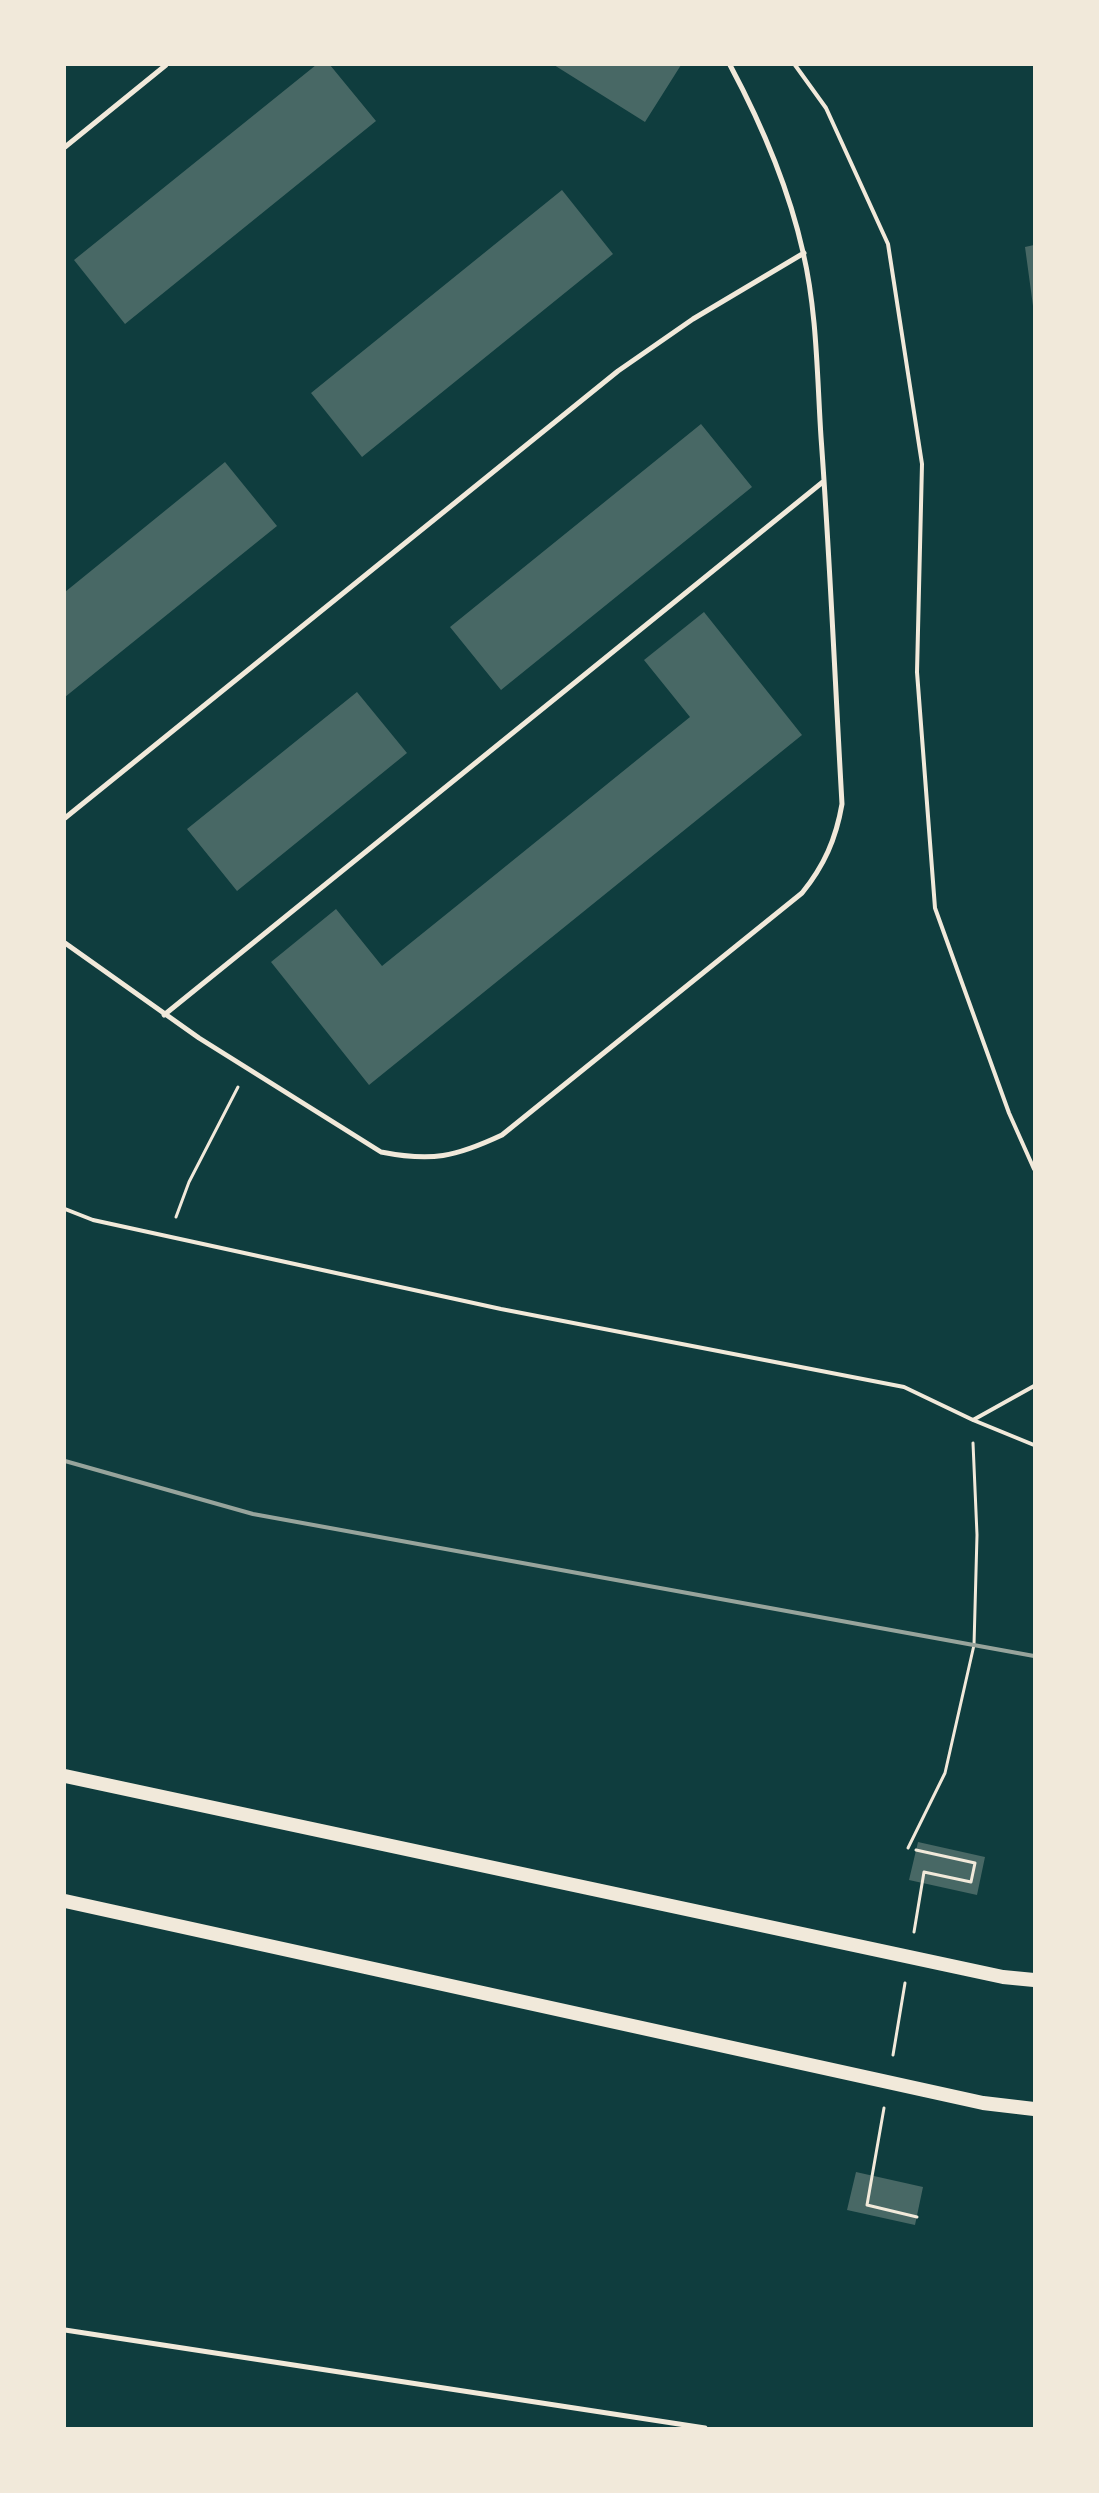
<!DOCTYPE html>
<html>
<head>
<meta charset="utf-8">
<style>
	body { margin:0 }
	#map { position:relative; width:1099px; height:2493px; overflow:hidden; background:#0f3d3e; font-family:Commissioner,sans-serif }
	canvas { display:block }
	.frame { position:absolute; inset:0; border:66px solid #f1e9da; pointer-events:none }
</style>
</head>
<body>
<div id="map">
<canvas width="1099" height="2493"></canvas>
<div class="frame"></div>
</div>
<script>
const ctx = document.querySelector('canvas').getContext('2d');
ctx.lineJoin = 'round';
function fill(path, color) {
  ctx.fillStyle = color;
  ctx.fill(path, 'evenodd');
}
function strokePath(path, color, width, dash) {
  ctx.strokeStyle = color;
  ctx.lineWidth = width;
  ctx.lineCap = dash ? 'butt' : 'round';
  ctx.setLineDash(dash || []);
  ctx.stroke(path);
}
fill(new Path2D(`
	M316,65h14l46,56 -251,203 -51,-64z
	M554,65h127l-36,57z
	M562,190l51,64 -251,203 -51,-64z
	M1034,245v61h-1l-8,-59z
	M701,424l51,63 -251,203 -51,-63z
	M225,462l52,64 -212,171v-105z
	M704,612l98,123 -433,350 -98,-123 65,-53 46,57 103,-83 205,-166 -46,-57z
	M357,692l50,61 -170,138 -50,-62z
	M918,1842l67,15 -8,38 -68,-15z
	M856,2172l67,15 -8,38 -68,-15z`), '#486865');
strokePath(new Path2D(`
	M176,1217l13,-35 49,-95
	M908,1848l37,-75 29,-128 3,-110 -4,-92
	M914,1932l10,-60 47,10 4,-19 -59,-13
	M893,2055l12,-72
	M884,2108l-17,97 50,12`), '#f1e9da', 3);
strokePath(new Path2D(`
	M795,65l31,43 62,136 34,220 -5,208 18,236 74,205 25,56
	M65,1209l28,11 408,89 403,78 69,33 61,25
	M973,1420l61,-34`), '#f1e9da', 4);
strokePath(new Path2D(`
	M65,147l101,-82
	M65,818l553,-447 75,-52 111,-66
	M65,943l134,95 182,114c51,10 74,5 121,-17l300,-242c22,-27 34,-54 40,-89 -7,-122 -12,-245 -21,-367 -4,-62 -4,-125 -18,-185 -15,-67 -41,-127 -73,-187
	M164,1015l660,-534
	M65,2330l640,98`), '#f1e9da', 5);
strokePath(new Path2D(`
	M65,1776l938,201 31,3
	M65,1901l918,202 51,6`), '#f1e9da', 14);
strokePath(new Path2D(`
	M65,1461l188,53 781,142`), '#97a49c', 4);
</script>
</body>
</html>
